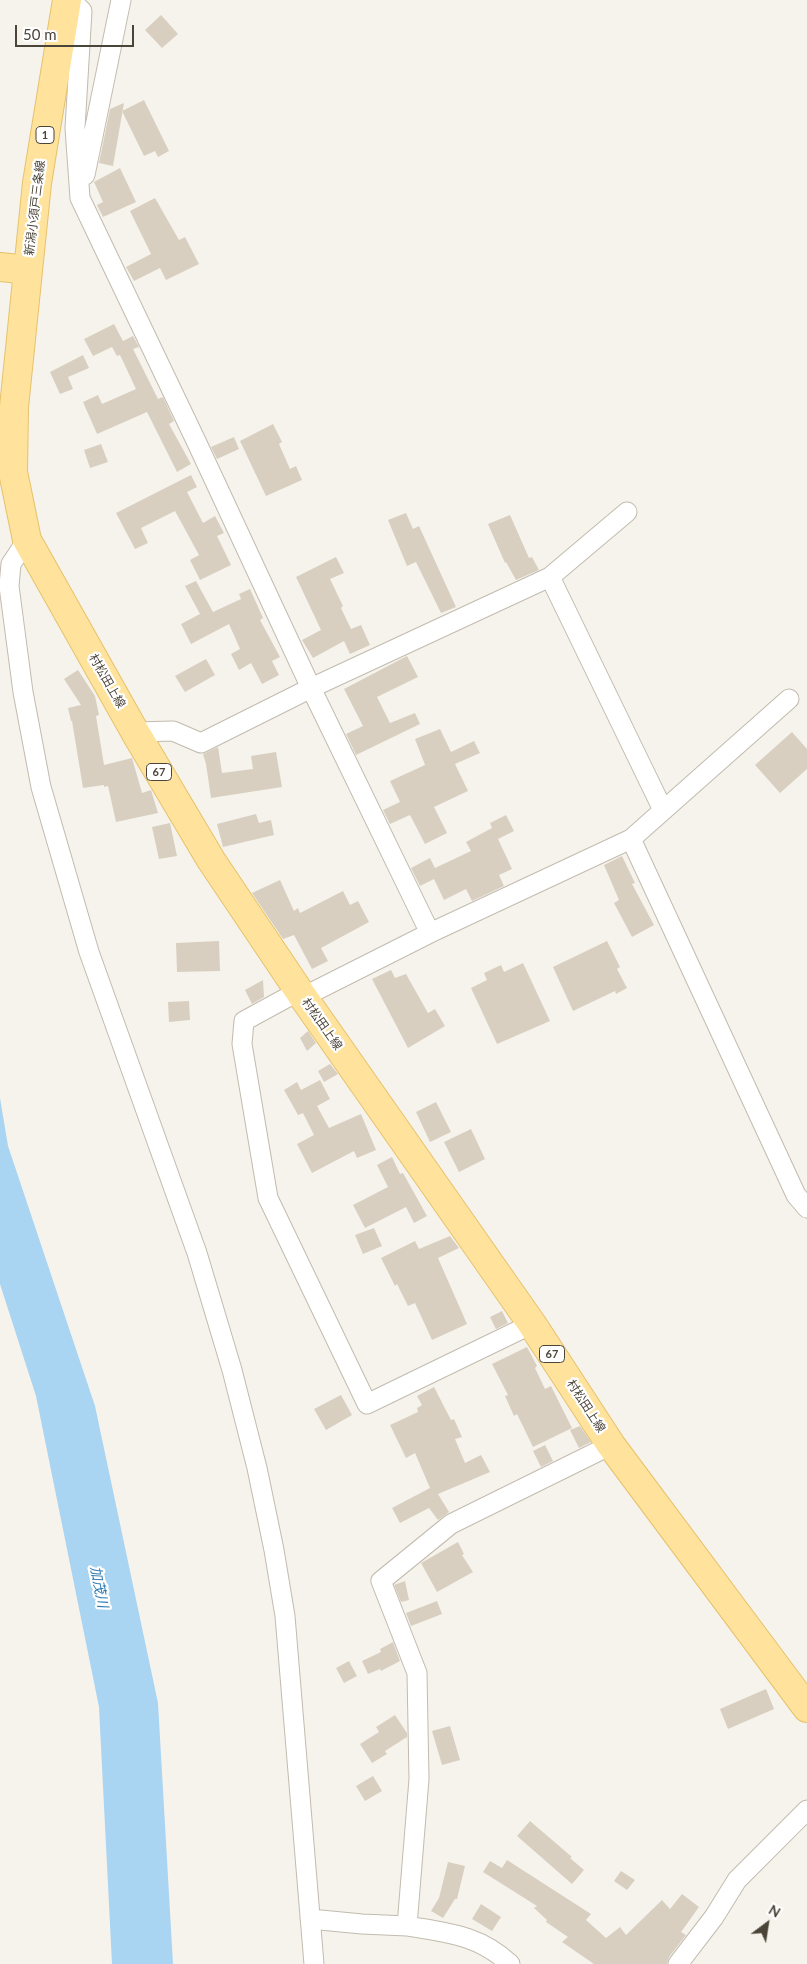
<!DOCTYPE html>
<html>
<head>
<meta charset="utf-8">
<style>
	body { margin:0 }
	#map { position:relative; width:807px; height:1964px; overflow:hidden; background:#f6f3ec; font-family:Lato,sans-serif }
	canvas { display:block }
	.north { position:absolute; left:742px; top:1899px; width:50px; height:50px; -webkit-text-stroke:4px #fff; paint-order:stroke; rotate:31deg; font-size:14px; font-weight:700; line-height:20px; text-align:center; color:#4b4439 }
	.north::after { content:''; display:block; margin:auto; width:18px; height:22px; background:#4b4439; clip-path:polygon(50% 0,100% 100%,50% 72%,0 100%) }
	.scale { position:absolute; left:15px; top:25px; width:119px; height:22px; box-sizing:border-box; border:2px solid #4b4439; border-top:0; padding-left:6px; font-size:15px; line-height:18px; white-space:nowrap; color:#4b4439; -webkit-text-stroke:4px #fff; paint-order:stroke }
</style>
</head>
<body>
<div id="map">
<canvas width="807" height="1964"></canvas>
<div class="north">N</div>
<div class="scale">50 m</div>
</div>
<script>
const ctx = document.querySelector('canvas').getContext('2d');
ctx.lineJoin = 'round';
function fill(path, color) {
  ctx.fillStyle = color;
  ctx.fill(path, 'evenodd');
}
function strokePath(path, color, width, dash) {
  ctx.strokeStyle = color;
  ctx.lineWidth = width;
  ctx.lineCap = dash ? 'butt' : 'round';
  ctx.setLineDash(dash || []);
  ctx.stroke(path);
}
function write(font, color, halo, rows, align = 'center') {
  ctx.font = font + ' Lato,"Noto Sans JP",sans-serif';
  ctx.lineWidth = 4.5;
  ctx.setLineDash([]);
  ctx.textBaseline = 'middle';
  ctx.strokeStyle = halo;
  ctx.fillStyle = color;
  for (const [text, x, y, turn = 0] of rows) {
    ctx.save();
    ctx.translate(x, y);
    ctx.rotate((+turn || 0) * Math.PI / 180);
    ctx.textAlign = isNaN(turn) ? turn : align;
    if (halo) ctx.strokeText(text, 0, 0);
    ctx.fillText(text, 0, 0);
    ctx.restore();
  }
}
fill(new Path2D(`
	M0,1098l8,48 87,260 63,297 15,261h-61l-13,-257 -63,-311 -36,-112z`), '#a9d4f2');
fill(new Path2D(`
	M161,15l17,19 -16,14 -17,-18z
	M144,100l25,51 -11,6 -3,-6 -11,5 -22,-45z
	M124,103l-11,63 -14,-3 11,-54z
	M120,168l16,34 -33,15 -6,-12 6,-3 -9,-20z
	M155,198l24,42 6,-3 14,27 -33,16 -6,-12 -26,13 -8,-14 25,-13 -21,-43z
	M114,324l9,17 10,-5 6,11 -6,2 25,50 5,-2 11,24 -5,3 22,40 -14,8 -30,-60 -50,22 -14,-32 15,-7 4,9 34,-15 -16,-34 -3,1 -5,-9 -19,9 -9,-17z
	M83,355l6,13 -21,9 5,12 -13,5 -10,-22z
	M273,424l9,18 -3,2 11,25 6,-3 6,14 -36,16 -26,-55z
	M234,437l5,12 -22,10 -6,-12z
	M101,444l7,18 -18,6 -6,-18z
	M191,475l6,12 -10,5 16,31 12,-7 9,17 -7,3 14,29 -31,15 -10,-20 9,-5 -24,-44 -34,17 7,15 -13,6 -19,-36z
	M406,513l7,16 6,-3 37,81 -15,6 -25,-51 -9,4 -19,-46z
	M510,515l19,43 3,-1 7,13 -23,10 -10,-18 -1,1 -17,-39z
	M336,557l8,16 -14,6 13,27 -2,2 10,21 10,-4 9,20 -20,9 -6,-13 -31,17 -11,-18 19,-10 -25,-53z
	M196,581l17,31 28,-13 -2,-5 11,-5 13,29 -3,2 20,37 -8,4 7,14 -17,9 -11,-21 -12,7 -8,-16 9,-5 -11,-25 -38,20 -10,-20 19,-10 -15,-28z
	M407,656l11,21 -41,20 13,26 25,-10 5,11 -64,31 -10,-21 17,-8 -19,-37z
	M206,659l9,16 -30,17 -10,-16z
	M78,670l17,26 4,19 -3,1 8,49 28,-7 10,35 9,-3 7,23 -42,9 -8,-36 -4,1v-2l-21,3 -11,-67h-1l-3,-13 13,-3 -17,-26z
	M440,729l11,23 23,-11 6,12 -25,11 13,27 -34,16 13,26 -22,11 -15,-29 -20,9 -7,-14 17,-8 -10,-21 35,-16 -10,-26z
	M792,732l15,17v20l-27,24 -25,-28z
	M218,747l4,26 31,-4 -2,-13 25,-4 6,35 -71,11 -5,-34 -3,-10z
	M256,814l3,9 12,-3 3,15 -51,12 -6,-23z
	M506,815l8,16 -16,8 14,30 -13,6 5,11 -32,15 -6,-12 -22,11 -10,-21 -14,7 -9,-18 19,-10 5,10 36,-17 -5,-9 26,-14 -2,-5z
	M170,823l7,33 -18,3 -7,-32z
	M622,856l13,27 -3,1 22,41 -22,12 -18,-34 5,-3 -15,-35z
	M280,880l14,31 4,-3 2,5 43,-22 7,14 8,-4 11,21 -48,26 7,13 -16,8 -18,-34 -11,4 -31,-46z
	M219,941l1,30 -43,1 -1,-29z
	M607,941l13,26 -3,2 10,19 -11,6 -1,-3 -42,20 -20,-44z
	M523,963l27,58 -53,23 -26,-56 16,-8 -3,-7 17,-8 3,7z
	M391,970l4,8 11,-4 22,39 7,-4 10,17 -37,22 -36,-69z
	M263,980l1,17 -12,7 -7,-14z
	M189,1001l1,19 -21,2 -1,-20z
	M308,1031l8,12 -9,8 -7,-13z
	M330,1064l8,10 -14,8 -6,-11z
	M320,1080l10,19 -13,7 12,22 32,-14 15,36 -19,8 -3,-7 -42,22 -15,-29 17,-9 -11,-22 -5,2 -14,-25 13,-8 4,8z
	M436,1102l15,30 -21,10 -14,-30z
	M471,1129l14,30 -26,13 -15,-30z
	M392,1157l8,17 3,-1 24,43 -13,7 -8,-16 -41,21 -12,-23 35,-18 -11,-22z
	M374,1228l8,18 -19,8 -8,-19z
	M450,1236l9,12 -21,10 29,66 -35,16 -17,-37 -7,3 -11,-22 -2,2 -14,-28 34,-17 4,8z
	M502,1311l6,12 -12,6 -6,-12z
	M527,1347l10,19 -2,2 10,21 6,-3 21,42 -39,19 -16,-33 -3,2 -9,-20 3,-1 -16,-31z
	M434,1387l17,33 3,-1 8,18 -7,2 10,24 16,-8 9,17 -52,22 11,18 -11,8 -9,-12 -29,15 -8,-15 38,-20 -15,-35 -9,5 -16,-33 28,-13 -1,-4 5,-3 -5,-9z
	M341,1395l11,20 -26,15 -12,-21z
	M580,1426l11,16 -12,6 -9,-18z
	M545,1445l8,16 -12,6 -8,-16z
	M458,1542l6,12 -2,1 11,17 -36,20 -16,-29z
	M405,1581l4,19 -8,2 -7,-17z
	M437,1601l5,13 -31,12 -5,-13z
	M393,1642l7,19 -19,10 -1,-2 -12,5 -6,-13 19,-9 -1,-3z
	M349,1661l8,15 -13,7 -8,-15z
	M766,1689l8,20 -46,20 -8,-20z
	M395,1715l12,18v4l-22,14 2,3 -15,9 -12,-19 19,-12 -3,-5z
	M450,1726l10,34 -18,5 -10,-34z
	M373,1776l9,15 -17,10 -9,-15z
	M530,1821l42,36 -2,1 14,12 -12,14 -55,-48z
	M507,1860l84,54 -5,6 20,18 14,-11 6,8 36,-35 8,9 12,-15 17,13 -18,25 5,3 -17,22 -2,7h-73l-32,-22 6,-5 -22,-15 1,-2 -13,-12 3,-2 -54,-34 7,-11 12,7z
	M448,1862l17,4 -8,33h-2l-12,19 -12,-7 8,-13z
	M621,1871l14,9 -8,10 -13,-9z
	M481,1904l20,13 -9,14 -20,-12z`), '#d8cfc1');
const street = new Path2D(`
	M71,0l11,11 -7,117 5,70 117,245 114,245 119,245
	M85,175l36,-175
	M27,540l-16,24 -2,22 14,106 18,95 48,165 108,301 35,117 25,98 17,82 11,66 29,348
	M550,577l113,233
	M135,732l38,-1 28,12 110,-55 239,-111 77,-65
	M631,839l165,356 11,13
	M299,991l-55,30 -2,23 26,154 99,206 165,-80
	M303,997l127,-64 201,-94 158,-140
	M310,1919l52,5 45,2
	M510,1964c-31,-29 -62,-31 -103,-38l12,-147 -2,-106 -36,-92 70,-57 160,-79
	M678,1964l36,-47 23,-37 70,-70`);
const primary = new Path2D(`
	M67,0l-30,183 -23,224 -1,65 14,68 108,192 76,128 92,137 229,327 79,121 196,263
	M0,267l28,3`);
strokePath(street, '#c2bbae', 21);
strokePath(primary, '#e6c16a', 30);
strokePath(street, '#fff', 19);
strokePath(primary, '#ffe39c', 28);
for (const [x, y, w] of [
	[45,135,18],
	[159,772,25],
	[552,1354,25]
]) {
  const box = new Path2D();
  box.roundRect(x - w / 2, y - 8.5, w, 17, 4);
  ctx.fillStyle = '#fff';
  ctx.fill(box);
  strokePath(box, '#4b4439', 1);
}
write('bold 11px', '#4b4439', null, [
	["1",45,135],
	["67",159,772],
	["67",552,1354]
]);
write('12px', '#4b4439', '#fff', [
	["新潟小須戸三条線",35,208,-83],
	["村松田上線",107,681,60],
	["村松田上線",322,1024,55],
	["村松田上線",586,1406,57]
]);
write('italic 14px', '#2e7ab2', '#fff', [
	["加茂川",99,1587,79]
]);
</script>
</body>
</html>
